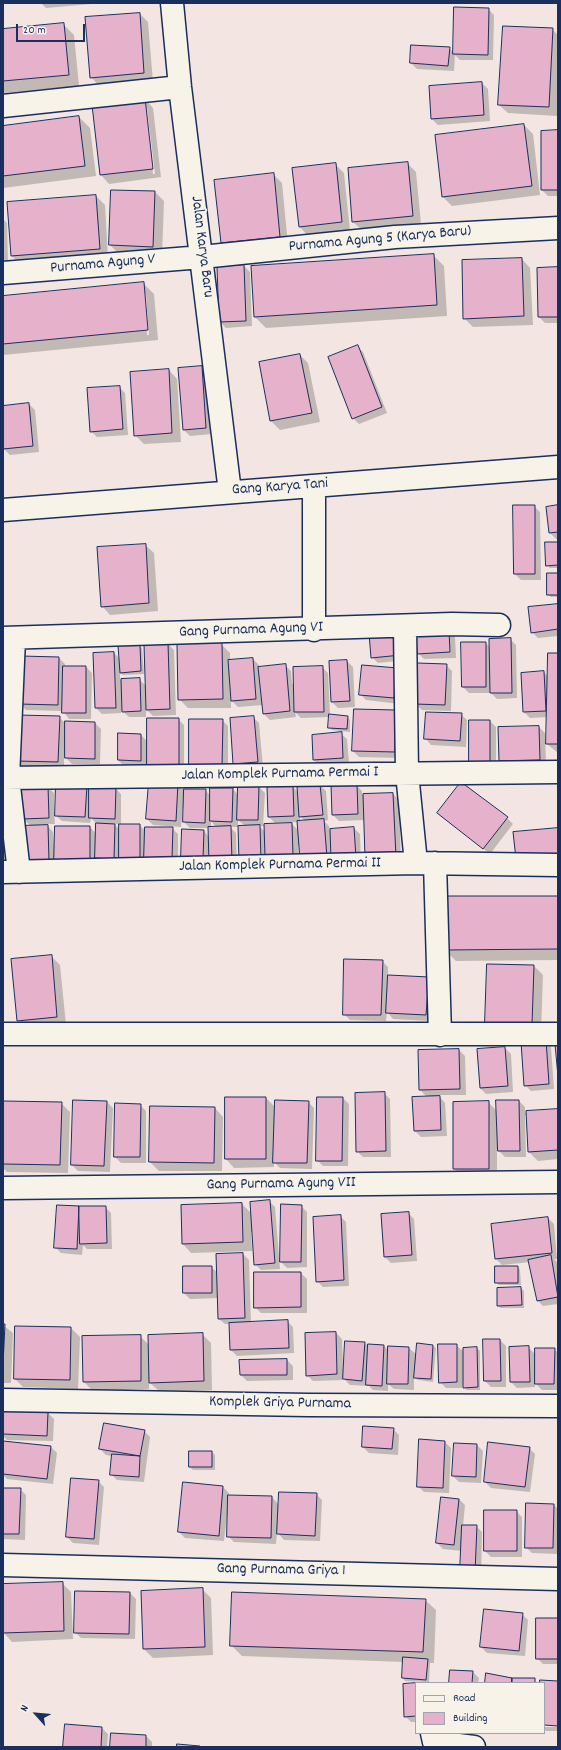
<!DOCTYPE html>
<html>
<head>
<meta charset="utf-8">
<style>
	body { margin:0 }
	#map { position:relative; width:561px; height:1750px; overflow:hidden; background:#f3e6e2; font-family:Dekko,sans-serif }
	canvas { display:block }
	.frame { position:absolute; inset:0; border:4px solid #1b2f5e; pointer-events:none }
	.legend { position:absolute; left:415px; top:1682px; width:130px; height:52px; box-sizing:border-box; background:#f7f3e8; border:1px solid #9fa5b1; margin:0; padding:5px 7px; list-style:none; font-size:12px; color:#1b2f5e }
	.legend li { display:flex; align-items:center; gap:8px; height:20px }
	.legend b { width:20px; border:1px solid #9fa5b1 }
	.north { position:absolute; left:16px; top:1694px; width:40px; height:40px; -webkit-text-stroke:3px #f7f3e8; paint-order:stroke; rotate:297deg; font-size:11px; font-weight:700; line-height:16px; text-align:center; color:#1b2f5e }
	.north::after { content:''; display:block; margin:auto; width:14px; height:18px; background:#1b2f5e; clip-path:polygon(50% 0,100% 100%,50% 72%,0 100%) }
	.scale { position:absolute; left:16px; top:24px; width:69px; height:18px; box-sizing:border-box; border:2px solid #1b2f5e; border-top:0; padding-left:5px; font-size:12px; line-height:14px; white-space:nowrap; color:#1b2f5e; -webkit-text-stroke:3px #f7f3e8; paint-order:stroke }
</style>
</head>
<body>
<div id="map">
<canvas width="561" height="1750"></canvas>
<div class="frame"></div>
<ul class="legend">
<li><b style="height:5px;background:#f7f3e8"></b>Road</li>
<li><b style="height:11px;background:#e5b1cb"></b>Building</li>
</ul>
<div class="north">N</div>
<div class="scale">20 m</div>
</div>
<script>
const ctx = document.querySelector('canvas').getContext('2d');
ctx.lineJoin = 'round';
function fill(path, color) {
  ctx.fillStyle = color;
  ctx.fill(path, 'evenodd');
}
function strokePath(path, color, width, dash) {
  ctx.strokeStyle = color;
  ctx.lineWidth = width;
  ctx.lineCap = dash ? 'butt' : 'round';
  ctx.setLineDash(dash || []);
  ctx.stroke(path);
}
function write(font, color, halo, rows, align = 'center') {
  ctx.font = font + ' Dekko,sans-serif';
  ctx.lineWidth = 4;
  ctx.setLineDash([]);
  ctx.textBaseline = 'middle';
  ctx.strokeStyle = halo;
  ctx.fillStyle = color;
  for (const [text, x, y, turn = 0] of rows) {
    ctx.save();
    ctx.translate(x, y);
    ctx.rotate((+turn || 0) * Math.PI / 180);
    ctx.textAlign = isNaN(turn) ? turn : align;
    if (halo) ctx.strokeText(text, 0, 0);
    ctx.fillText(text, 0, 0);
    ctx.restore();
  }
}
fill(new Path2D(`
	M41,3h62l-57,5z
	M488,9l6,6 -1,45h-33l-5,-5 -1,16 -37,-2 -6,-6 38,-15 5,5z
	M140,14l8,8 5,60 -54,4 -8,-9z
	M63,24l11,11 5,51 -76,7v-63z
	M552,29l6,6 -1,81 -49,-3 -9,-8z
	M482,83l6,6 2,32 -52,4 -6,-6z
	M145,99l8,9 8,69 -52,7 -8,-9 -8,-69zM145,108h2l8,66h-2z
	M79,117l11,11 6,48 -93,12v-61z
	M524,125l9,9 7,61 -88,11 -9,-9 -7,-61z
	M558,131v65h-10l-6,-6z
	M335,164l9,9 6,58 -42,5 -8,-9 -7,-58z
	M408,164l8,8 5,52 -59,6 -9,-8z
	M273,174l9,9 6,62 -58,6 -8,-8z
	M112,191l43,1 9,9 -2,54 -43,-1 -9,-9z
	M96,196l9,9 3,53 -88,6 -8,-8z
	M3,219l4,4 1,39h-5z
	M433,255l11,11 3,50 -181,12 -11,-11z
	M522,259l8,9 3,57 -60,2 -9,-9z
	M244,266l6,6 2,54 -26,2 -6,-6z
	M558,268v55h-13l-6,-6z
	M143,283l11,11 4,46 -155,15v-58zM144,294h2l3,41h-2z
	M357,346l6,6 24,61 -28,11 -6,-6z
	M300,355l8,8 12,59 -40,8 -9,-9 -11,-58z
	M201,367l6,6 5,61 -22,2 -6,-6z
	M169,370l8,9 4,63 -37,2 -9,-9z
	M119,387l6,6 3,42 -31,2 -6,-6z
	M29,404l6,6 4,42 -29,3 -6,-6 -1,-42z
	M534,506l6,6 1,68h-20l-6,-6z
	M558,506v33h-2l-6,-6 -2,-25z
	M558,543v25h-8l-3,-3z
	M145,545l9,8 4,58 -48,4 -8,-9z
	M558,574v23h-7l-3,-2z
	M558,605v31l-20,2 -6,-6z
	M399,631l7,29 -28,3 -6,-6z
	M449,631l6,6 1,21 -32,1 -6,-6z
	M510,639l6,6 1,53 -20,1 -6,-6h-22l-6,-6 22,-44 5,4z
	M168,644l6,6 2,65 -23,1 -7,-7v8h-17l-8,-7v3l-19,1 -6,-6 18,-55 6,6 19,-13 3,2 2,26 -21,1 -3,-3v8l19,-1 7,7z
	M221,644l9,9v8l23,-2 6,6v3l26,-3 6,6 1,13 30,-17 6,6 2,42 18,2 2,3v12l-18,-2 -3,-3 1,-10 -29,1 -6,-6 1,5 -26,3 -6,-6 -1,-9 -25,2 -7,-7v8h-43l-9,-9z
	M558,654v99l-11,-9 1,-27 -18,1 -6,-6 20,-40 4,5z
	M59,658l6,6v3h21l6,6 -1,46h-22l-6,-8 -37,-1 -6,-6z
	M347,661l6,6 2,40 -17,1 -6,-6 -2,-40z
	M446,665l6,6 -1,40 -29,-1 -6,-6z
	M397,669l3,35 -34,-4 -6,-6z
	M396,711l5,47 -42,-1 -6,-6z
	M461,714l6,6 -1,27 -35,-2 -5,-6z
	M59,717l7,7 29,-1 6,6 -1,35h-28l-8,-8v12l-41,-1 -6,-6z
	M253,717l6,6 4,45 -23,2 -6,-6z
	M178,719l6,6v46h-30l-8,-8v3h-22l-6,-6 1,-26 22,1 7,7z
	M222,720l6,6v46h-32z
	M470,721h20l6,6v41h-20z
	M539,727l6,6 1,32 -40,2 -6,-6z
	M341,734l6,5 2,24 -29,3 -6,-6z
	M178,784l7,7 20,-1 6,6 22,-7 5,6 21,-8 6,6 -2,32 29,-1 7,7 -1,-9 -23,1 -6,-6 24,-30 6,6 21,-8 6,6 2,29 -4,1 5,5 1,4 24,-2 6,6 1,30 -23,1 -38,-20 -2,1 1,16 -33,5 -27,-40h-9l6,6 1,36 -55,-12 22,-26 5,6v-9h-19l-6,-6 1,-15h-2l-2,20 -28,-2 -6,-6zM300,816l5,5 -5,1zM238,820l7,6 -7,1zM211,821l6,7h-6zM259,826h6v6z
	M356,785l6,6v4l31,-1 6,6 2,62 -36,-42 -26,1 -6,-6z
	M86,786l4,4 25,-2 6,6v31h18l7,6 26,-3 6,6v30h-76l-7,-6v11l-67,-2 3,-41 -8,-7 25,-32 6,6v20h2zM54,814l8,7 28,2 1,-5 6,6 -1,10 -6,-7 -36,18 -1,-13 -7,-8h9zM114,824h6v6z
	M3,796l9,73h-9z
	M438,813l69,5 6,6 -23,30z
	M558,897v63l-102,1 -11,-11z
	M51,956l9,9 6,60 -40,4 -8,-8z
	M382,961l6,6v9l40,2 4,43 -39,-2 -6,-7 -1,9 -36,-1 -6,-6z
	M534,966l9,9 -2,58 -46,-1z
	M545,1041l6,6 3,42 -23,2 -6,-6z
	M505,1048l6,6 2,38 -27,2 -6,-6z
	M459,1050l6,6 1,39h-28l7,8 2,33 -26,1 -6,-6 13,-33 -8,-8 -1,-39z
	M384,1093l6,6 1,58h-28l-6,-6z
	M226,1098h40l10,10 32,-6 6,6 -2,61 -32,-1 -6,-6v5l-40,1 -8,-9z
	M343,1098l6,6 -1,62h-25l-6,-6z
	M519,1101l6,6v6l33,-3v49l-20,2 -9,-9 -2,-37h-2l1,42h-21l-8,-8v28h-35l-8,-8 34,-67 10,10z
	M3,1102l58,1 9,9 -2,61 -61,-1 -4,-4z
	M107,1102l6,6 -3,64 -32,-1 -6,-6z
	M140,1105l6,6v52h-25l-6,-6z
	M215,1108l8,9 -1,54h-63l-9,-9z
	M269,1201l6,6 5,62 -19,1 -6,-6 -2,-32h-2l1,19 -61,2 -8,-9 59,-40 10,10z
	M58,1206l47,1 6,6 1,36h-25l-4,-4 -1,10 -21,-2 -6,-6z
	M301,1206l6,6v55l-20,1 -6,-6z
	M408,1213l6,6 3,42 -26,2 -6,-6z
	M340,1216l6,6 3,64 -26,1 -6,-6z
	M548,1218l6,6 3,35h-3l3,3 1,5v37l-15,2 -5,-5 -8,-39 -28,3 -6,-6z
	M243,1254l6,6 2,63 36,-2 6,6 1,26 -57,3 -6,-6 -1,-26h-5l-6,-5v-21l-29,1 -6,-6 27,-26 7,6z
	M518,1267l2,3 1,15h-22l-3,-3z
	M301,1273l6,6v34h-46l-6,-6z
	M521,1288l3,3v17h-23l-3,-2z
	M3,1325l10,8 -2,50h-8z
	M71,1328l9,9 -2,52 -55,-2 -8,-8z
	M336,1333l6,6 1,31 22,-27 4,5 15,-2 5,5 20,-3 8,7 16,-9 3,2 -3,34 -15,-2 -4,-3v13l-20,-1 -6,-5v7l-15,-1 -4,-4 -19,-1 -7,-7v2l-30,1 -6,-6 -1,-41z
	M202,1334l9,9 1,47 -53,1 -10,-9v7l-56,2 -9,-9 56,-46 9,9z
	M484,1340h16l6,6v41h-15l-6,-6z
	M456,1345l8,7 13,-4 3,3v39h-13l-5,-5v3h-16l-6,-6z
	M528,1347l8,8 18,-6 4,4v37h-16l-7,-7v4l-18,1 -6,-6z
	M287,1360l6,6v14l-46,1 -6,-6 -1,-14z
	M3,1412l45,1 6,6 -1,22 -46,-1 -4,-4z
	M393,1429l6,6 -1,20 -29,-2 -6,-6z
	M144,1431l6,6 -6,45 -27,-2 -6,-6 1,-18 -6,-1 -6,-6z
	M445,1442l6,6 -2,45 -25,-1 -6,-6z
	M477,1445l6,6 -2,32 -22,-1 -6,-6z
	M51,1447l6,6 -4,31 -46,-5 -4,-4v-22z
	M529,1448l6,6 -5,38 -39,-4 -6,-6z
	M190,1452h22l3,3v15h-22l-3,-3z
	M98,1481l6,6 -5,58 -26,-2 -6,-6z
	M184,1483l39,4 6,6v3l43,1 7,8 37,-11 6,6 -2,41 -36,-1 -7,-8 -1,12 -42,-2 -6,-6v-20h-1l-3,25 -39,-3 -6,-6z
	M3,1489h17l6,6 -1,45 -22,-1z
	M442,1498l17,1 6,6 -2,21h13l6,6 -1,46 -19,-27 -19,-2 -6,-6z
	M527,1504l27,1 4,4v45l-26,-1 -6,-6z
	M516,1511l6,6v40h-31l-6,-6z
	M62,1583l9,9 2,47 -61,3 -8,-9 -1,-48z
	M202,1589l9,9 2,57 -60,3 -9,-9 -2,-57z
	M130,1593l6,6 -1,40 -54,-1 -6,-6z
	M425,1600l11,10 -2,53h-4l-1,19 -24,-1 -2,-3 1,-16 -162,-6 -11,-11z
	M522,1614l6,6 -3,36 -38,-3 -6,-6z
	M558,1619v45h-15l-6,-6z
	M473,1672l6,6 -1,5h-28z
	M558,1682v43l-14,-1v3h14v4h-12l-2,-2v-46h-3z
	M416,1684v38h-5l-6,-6z
	M102,1728l6,6 -1,13h-43z
	M146,1736l6,6v5h-41z`), '#0003');
const building = new Path2D(`
	M454,7l35,1 -1,47 -35,-1z
	M140,13l4,60 -54,5 -5,-61z
	M64,23l5,52 -66,6v-52z
	M503,26l50,2 -4,79 -51,-2z
	M411,45l39,2 -2,19 -38,-3z
	M482,82l2,33 -53,4 -2,-33z
	M145,98l8,71 -53,6 -8,-70z
	M79,116l6,50 -82,10v-50z
	M524,124l8,62 -90,11 -7,-62z
	M558,130v60h-17v-59z
	M408,162l5,54 -61,6 -4,-54z
	M336,163l6,59 -43,5 -7,-59z
	M274,173l6,64 -59,6 -7,-63z
	M111,190l44,1 -2,56 -44,-2z
	M96,195l4,54 -89,7 -4,-54z
	M434,254l3,51 -183,12 -3,-51z
	M522,258l2,58 -61,3 -1,-59z
	M244,265l2,56 -27,1 -2,-55z
	M558,267v50h-20l-1,-49z
	M144,282l4,48 -145,14v-48z
	M358,345l24,62 -30,12 -24,-62z
	M300,354l12,59 -42,8 -11,-59z
	M202,366l4,62 -23,2 -5,-62z
	M169,369l3,64 -38,3 -4,-64z
	M120,386l3,43 -33,3 -3,-44z
	M29,403l4,43 -30,3v-43z
	M513,505h22v69h-21z
	M558,505v27l-9,1 -3,-26z
	M545,542h13v23l-12,1z
	M146,544l3,59 -48,4 -4,-60z
	M547,573h11v22h-11z
	M558,604v25l-27,4 -3,-26z
	M399,630l2,25 -30,3 -2,-25z
	M449,630l1,22 -33,2 -1,-23z
	M511,638l1,55h-22l-1,-54z
	M461,642h25v45h-24z
	M168,643l2,66 -24,1 -2,-66z
	M222,643l1,56 -45,1 -1,-56z
	M140,645l1,26 -21,2 -2,-27z
	M114,652l2,56h-21l-2,-55z
	M548,653h10v91h-12z
	M21,656l38,1 -1,48 -39,-1z
	M253,658l3,41 -25,2 -3,-41z
	M347,660l3,41 -19,1 -2,-41z
	M417,663l30,1 -2,41 -30,-1z
	M286,664l4,47 -27,3 -5,-47z
	M362,665l36,3 -4,30 -35,-3z
	M63,666h23v47h-24z
	M323,666l1,46h-30l-1,-45z
	M544,671l2,40 -23,1 -2,-39z
	M140,678l1,33 -19,1 -1,-33z
	M354,709l42,1 -1,42 -43,-1z
	M426,712l36,1 -2,28 -36,-2z
	M329,714l19,2 -1,13 -19,-1z
	M17,715l43,1 -2,46 -42,-1z
	M254,716l4,46 -25,2 -3,-46z
	M147,718h32v47h-32z
	M189,719h34l-1,48h-33z
	M469,720h21v42h-21z
	M65,721l30,1v37l-30,-1z
	M539,726l1,34 -41,1 -1,-34z
	M342,732l1,26 -30,2 -1,-25z
	M118,733l23,1v27l-23,-1z
	M149,782l29,1 -2,38 -30,-2z
	M461,782l47,35 -25,32 -46,-36z
	M56,784l31,1 -2,32 -30,-1z
	M320,784l3,31 -24,2 -2,-31z
	M357,784l1,30 -26,1 -1,-30z
	M238,785l21,1 -1,34h-21z
	M48,786l1,32 -27,1 -1,-32z
	M293,786l1,30 -26,1 -1,-30z
	M89,787h27l-1,32 -26,-1z
	M210,788h23l-1,34 -22,-1z
	M184,789h22l-1,34 -22,-1z
	M393,793l3,64 -31,1 -2,-64z
	M324,819l3,39 -27,2 -3,-39z
	M96,823l19,1 -1,35 -19,-1z
	M292,823l1,33 -28,1 -1,-33z
	M119,824h21v36h-21z
	M48,825l1,36 -28,1 -1,-36z
	M260,825l1,36 -22,1 -1,-36z
	M55,826h35v37h-36z
	M231,826l1,37h-23l-1,-36z
	M145,827h28l-1,32h-28z
	M354,827l2,31 -25,2 -1,-31z
	M558,828v27l-42,4 -3,-27z
	M182,829l22,1 -1,29 -22,-1z
	M444,896h114v53l-114,1z
	M52,955l5,62 -40,4 -6,-62z
	M344,959l39,1 -2,55h-38z
	M487,964l47,1 -2,60 -47,-2z
	M388,975l41,2 -3,38 -40,-2z
	M546,1040l3,44 -25,2 -3,-44z
	M555,1040h3v36z
	M505,1047l3,39 -28,2 -3,-39z
	M459,1049l1,40 -41,1 -1,-40z
	M385,1092l1,59 -30,1 -1,-59z
	M440,1096l1,34 -27,1 -2,-34z
	M225,1097h41v62h-41z
	M317,1097h26l-1,64h-26z
	M73,1100l34,1 -3,65 -33,-1z
	M275,1100l34,1 -2,62h-34z
	M496,1100h23l1,51h-22z
	M3,1101l59,1 -2,63 -57,-1z
	M489,1101v68h-36v-67z
	M115,1103l26,1 -1,53h-26z
	M150,1106l65,1 -1,56 -65,-1z
	M558,1109v41l-30,2 -2,-41z
	M270,1200l5,63 -21,2 -4,-63z
	M242,1203l1,39 -61,2 -1,-39z
	M281,1204l21,1 -1,57h-21z
	M57,1205l22,1 -2,43 -23,-1z
	M79,1206h27l1,37 -27,1z
	M409,1212l3,43 -28,2 -3,-43z
	M341,1215l3,65 -28,2 -3,-65z
	M548,1217l4,36 -57,6 -4,-35z
	M243,1253l2,65 -27,1 -2,-65z
	M551,1255l7,42 -21,4 -9,-41z
	M183,1266h29v27h-29z
	M495,1266h23v17h-23z
	M254,1272h47v35l-47,1z
	M521,1287l1,18 -25,1v-18z
	M288,1320l1,28 -59,2 -1,-27z
	M3,1324h2l-2,41z
	M15,1326l56,1 -1,53 -56,-1z
	M336,1332l1,42 -31,2 -1,-43z
	M203,1333l1,48 -55,2 -1,-48z
	M141,1335v46l-58,1 -1,-46z
	M483,1339h17l1,42h-17z
	M345,1341l20,1 -3,39 -19,-2z
	M417,1343l16,2 -2,34 -17,-1z
	M368,1344l16,1 -2,41 -16,-1z
	M438,1344h19v38l-18,1z
	M388,1346l21,1 -1,37h-21z
	M529,1346l1,36h-20l-1,-35z
	M477,1347l1,40 -15,1v-40z
	M535,1348h20l-1,36h-19z
	M287,1359v16h-47l-1,-15z
	M3,1411l45,1 -1,24 -44,-2z
	M104,1423l41,7 -5,26 -41,-7z
	M363,1426l31,2 -2,21 -30,-2z
	M419,1439l26,2 -2,47 -26,-1z
	M3,1441l48,5 -4,33 -44,-5z
	M488,1442l42,5 -5,40 -41,-5z
	M454,1443l23,1 -1,33 -24,-1z
	M189,1451h23v16h-23z
	M112,1454l28,2 -1,21 -29,-2z
	M71,1478l28,2 -5,59 -28,-2z
	M183,1482l40,4 -4,50 -41,-4z
	M3,1488h18l-2,46h-16z
	M279,1492l38,1 -2,43 -38,-2z
	M228,1495l44,1 -1,42 -44,-1z
	M441,1497l18,2 -5,46 -18,-2z
	M526,1503l28,1 -1,44h-28z
	M484,1510h33v41h-33z
	M462,1525h15l-2,48 -15,-1z
	M63,1582l1,49 -61,2v-49z
	M203,1588l2,59 -62,2 -2,-58z
	M75,1591l55,1 -1,42 -55,-1z
	M232,1592l194,7 -3,53 -193,-6z
	M484,1609l39,4 -4,38 -39,-4z
	M536,1618h22v41h-22z
	M403,1657l25,2 -2,21 -24,-2z
	M450,1670l23,1 -1,12h-23z
	M486,1673l26,5v5h-27z
	M512,1678h23v5h-23z
	M540,1680l18,1v45l-14,-1v-42h-4z
	M416,1683v33l-12,1 -1,-33z
	M65,1724l37,3 -1,20h-38z
	M111,1733l35,2v12h-36z
	M177,1744l23,2v1h-23z`);
fill(building, '#e5b1cb');
strokePath(building, '#1b2f5e', 1);
const minor = new Path2D(`
	M172,3l8,84 50,405
	M3,106l177,-19
	M3,273l199,-16 193,-20 163,-9
	M3,510l555,-43
	M405,627l2,146 9,90
	M314,630v-144
	M3,638l449,-14 47,1
	M14,638l-6,140 11,94
	M3,778l555,-6
	M435,863l5,172
	M3,872l413,-9 142,2
	M3,1034h555
	M3,1188l555,-6
	M3,1400l305,5 250,1
	M3,1565l555,14
	M432,1733l2,9 40,5`);
strokePath(minor, '#1b2f5e', 25);
strokePath(minor, '#f7f3e8', 22);
write('16px', '#1b2f5e', '#f7f3e8', [
	["Purnama Agung 5 (Karya Baru)",380,240,-5],
	["Jalan Karya Baru",201,247,83],
	["Purnama Agung V",103,265,-5],
	["Gang Karya Tani",280,488,-4],
	["Gang Purnama Agung VI",251,631,-2],
	["Jalan Komplek Purnama Permai I",280,775,-1],
	["Jalan Komplek Purnama Permai II",280,866,-1],
	["Gang Purnama Agung VII",281,1185,-1],
	["Komplek Griya Purnama",280,1404,1],
	["Gang Purnama Griya 1",281,1571,1]
]);
</script>
</body>
</html>
